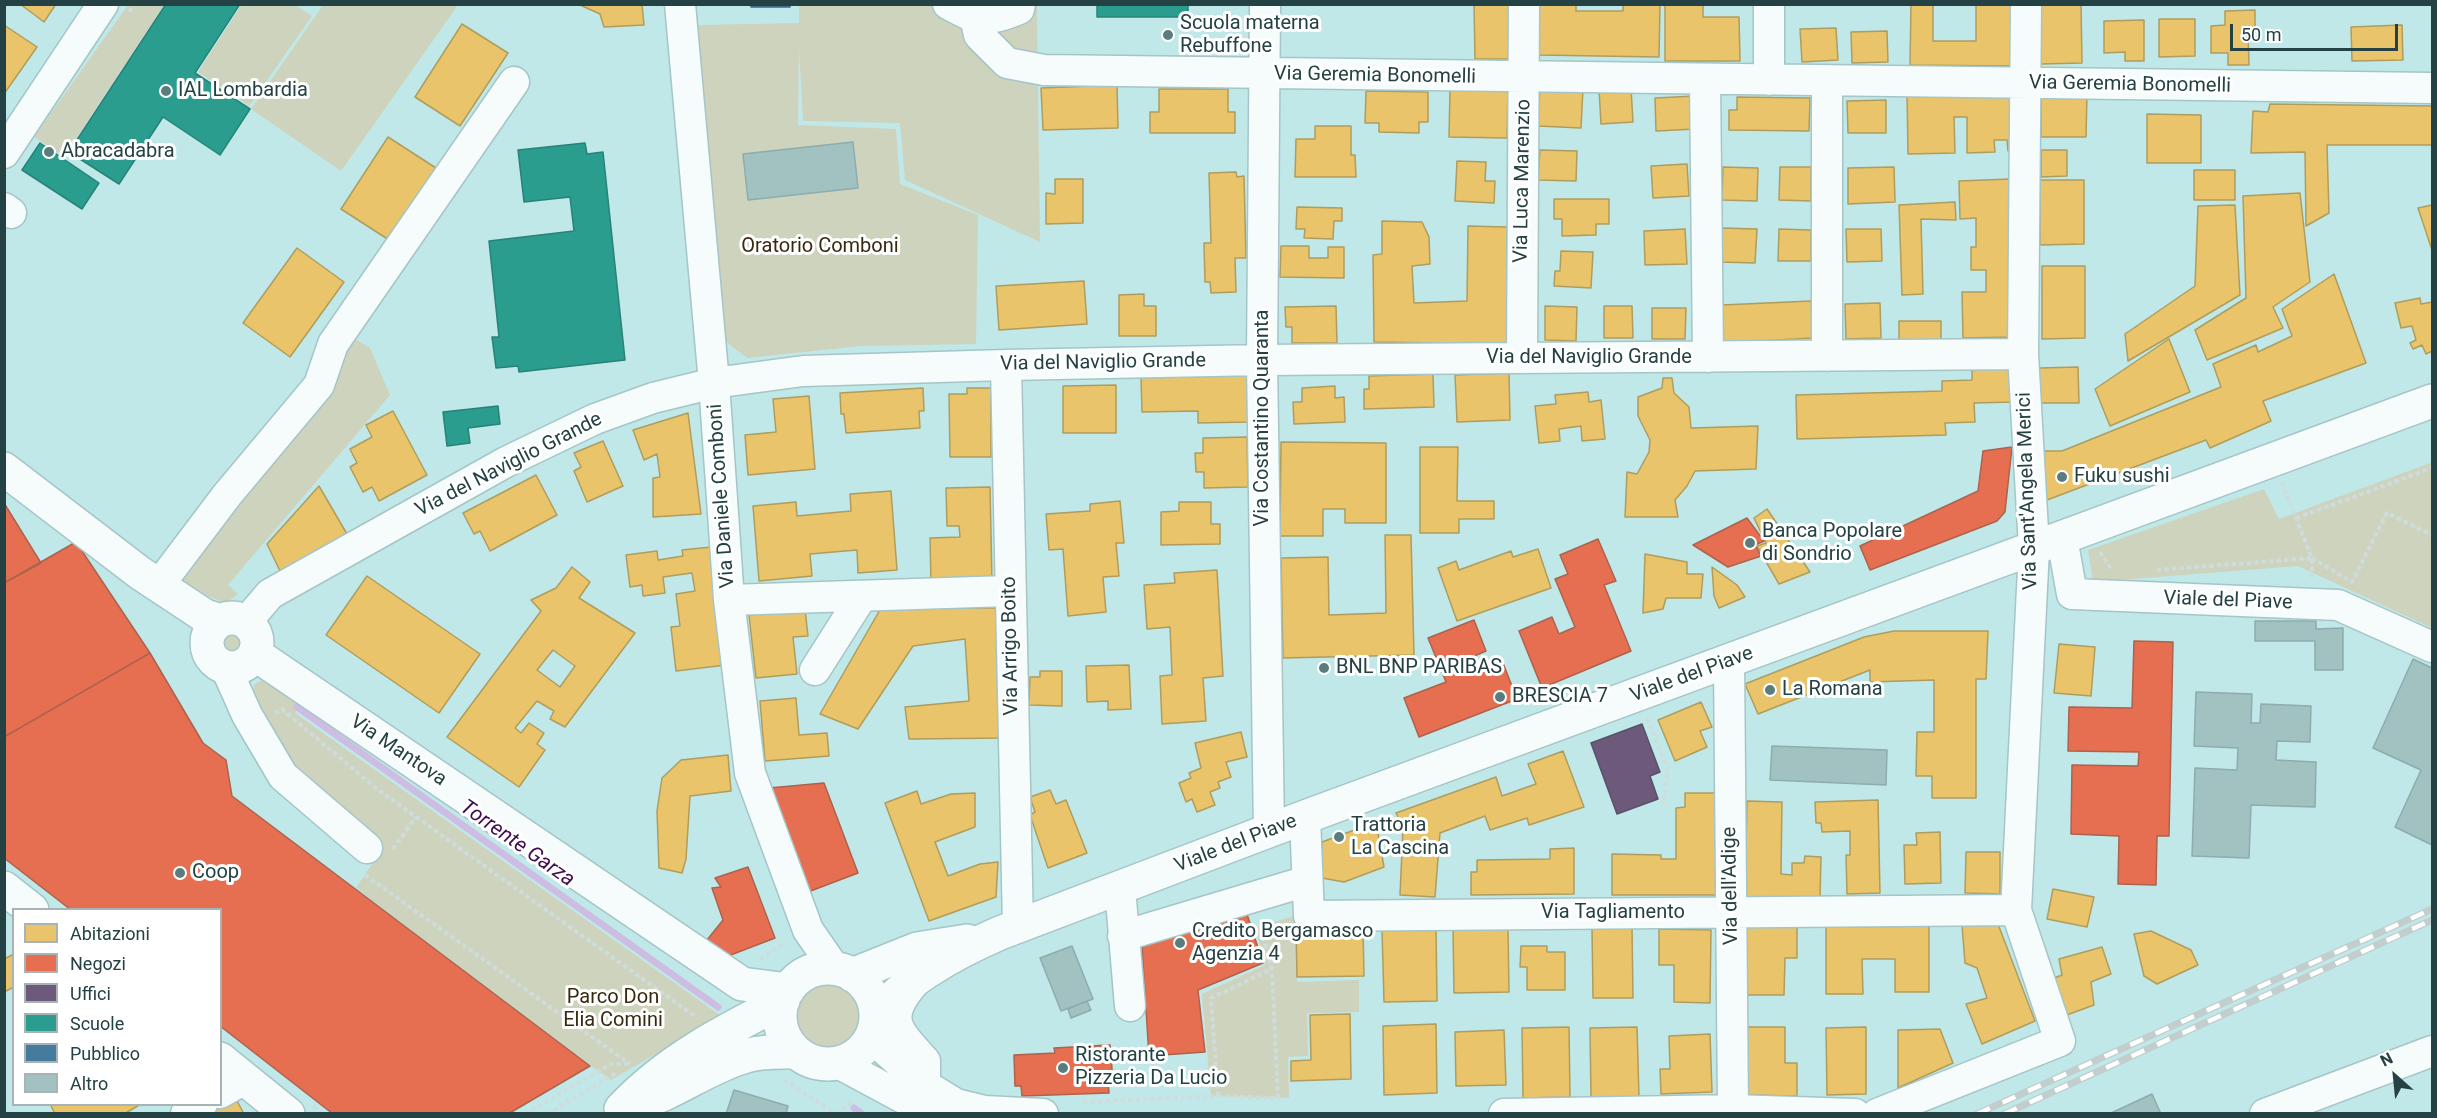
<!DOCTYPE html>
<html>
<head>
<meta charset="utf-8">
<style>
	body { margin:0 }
	#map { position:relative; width:2437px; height:1118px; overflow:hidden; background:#c0e8e9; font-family:Roboto,sans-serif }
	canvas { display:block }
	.frame { position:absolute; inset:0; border:6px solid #244243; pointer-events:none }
	.legend { position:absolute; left:12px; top:908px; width:210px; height:198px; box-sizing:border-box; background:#fff; border:2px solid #a7b3b4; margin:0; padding:8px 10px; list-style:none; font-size:18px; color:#244243 }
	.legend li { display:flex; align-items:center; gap:12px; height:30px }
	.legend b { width:30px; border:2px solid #a7b3b4 }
	.north { position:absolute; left:2365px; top:1046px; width:60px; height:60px; -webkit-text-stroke:4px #fff; paint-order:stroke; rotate:333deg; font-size:16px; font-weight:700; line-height:24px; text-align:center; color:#244243 }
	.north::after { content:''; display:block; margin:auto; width:21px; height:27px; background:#244243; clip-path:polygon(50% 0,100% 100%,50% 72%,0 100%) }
	.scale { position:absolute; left:2230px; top:24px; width:168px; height:27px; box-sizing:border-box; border:3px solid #244243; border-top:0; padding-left:8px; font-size:18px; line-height:21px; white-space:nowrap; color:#244243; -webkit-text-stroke:4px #fff; paint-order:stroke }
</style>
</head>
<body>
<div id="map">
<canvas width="2437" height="1118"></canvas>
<div class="frame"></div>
<ul class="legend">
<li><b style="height:16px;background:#e9c46a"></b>Abitazioni</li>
<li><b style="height:16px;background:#e76f51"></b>Negozi</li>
<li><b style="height:16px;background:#6d597a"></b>Uffici</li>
<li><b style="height:16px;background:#2a9d8f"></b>Scuole</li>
<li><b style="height:16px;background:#457b9d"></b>Pubblico</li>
<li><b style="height:16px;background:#a2c2c2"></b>Altro</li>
</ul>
<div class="north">N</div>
<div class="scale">50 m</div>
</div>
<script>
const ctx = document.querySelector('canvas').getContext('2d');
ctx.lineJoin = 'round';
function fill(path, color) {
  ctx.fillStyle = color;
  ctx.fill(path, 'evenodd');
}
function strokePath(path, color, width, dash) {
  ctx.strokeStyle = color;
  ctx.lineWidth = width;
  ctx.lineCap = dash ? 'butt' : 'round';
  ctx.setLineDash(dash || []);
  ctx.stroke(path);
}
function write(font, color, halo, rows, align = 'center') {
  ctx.font = font + ' Roboto,sans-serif';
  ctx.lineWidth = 6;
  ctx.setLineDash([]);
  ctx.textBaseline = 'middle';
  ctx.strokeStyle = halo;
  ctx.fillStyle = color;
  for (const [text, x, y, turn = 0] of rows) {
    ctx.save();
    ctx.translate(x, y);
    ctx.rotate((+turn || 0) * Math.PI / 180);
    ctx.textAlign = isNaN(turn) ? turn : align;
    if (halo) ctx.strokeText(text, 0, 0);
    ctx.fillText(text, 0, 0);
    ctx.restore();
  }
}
fill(new Path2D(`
	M242,4l53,1 17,11 -63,90 -51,-34z
	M128,5h36l-100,152 -30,-20z
	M323,5h135l-117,166 -90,-62z
	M799,5h238l3,237 -135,-62 -5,-57 -97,-2 -4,-72 -1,76 98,4 4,55 78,31 -2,129 -115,2 -114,12 -22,-17 -27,-316 101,-2z
	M348,335l22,13 20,47 -162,190 10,9 -12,9 -18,-7 -29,-17z
	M2430,463l2,1v164l-134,-62 -205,16 -5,-32 176,-61 15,30z
	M219 642a13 13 0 1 1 26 0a13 13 0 1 1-26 0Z
	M271,674l33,23 -9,16 426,303 -110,64 -34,-24 -221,-168 28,-42 -87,-71 -43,-71v-19z
	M1297,915v67l62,-2v32l-52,1 1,43 -20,1 1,41 -78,-2 -9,-102 63,-29 -9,-37z
	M796 1018a33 33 0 1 1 66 0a33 33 0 1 1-66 0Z`), '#ced3be');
const homes = new Path2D(`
	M20,4h36l-12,18z
	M578,4h64l2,21 -40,2 -4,-13z
	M1474,4h38v55h-37z
	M1538,4h38v7h47v-7h37l-1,53 -121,-2z
	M1665,4h38v13h36l1,44h-75z
	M1911,4h22v37h43v-37h37l-1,62 -102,-1z
	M2039,4h42l1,59 -41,1z
	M2255,10v22h-7l1,33h-21v-12h-17v-27l14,-1v-14z
	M2159,19h36v37l-36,1z
	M2144,20v41h-19v-9l-21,1v-32z
	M462,24l46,29 -48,73 -45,-29z
	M4,25l33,22 -33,47z
	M2402,25l1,35 -51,1 -1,-34z
	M1836,28l2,32 -36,2 -2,-33z
	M1887,31l1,31 -36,1 -1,-31z
	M1117,85l1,43 -75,2 -2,-42z
	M1540,87l43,1 -2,40 -43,-2z
	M1631,88l2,34 -32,2 -2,-35z
	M1159,89h69v23h7v21h-85v-21h9z
	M1450,90l58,1 -1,47 -58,-1z
	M1366,91l62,1v30h-9v11l-40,-1v-9h-14z
	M2013,91l1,60h-6l-1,-11h-13l1,12 -28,1v-36h-13l1,36 -47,1 -1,-61z
	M2041,94h46l-1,43h-45z
	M1695,96l1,33 -40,2 -1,-33z
	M1737,97l73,1 -1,33 -80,-1v-20h8z
	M1886,100v33h-38l-1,-32z
	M2270,104l162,2v39h-105l2,68 -23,13 -1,-74 -54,1 2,-42 15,1z
	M2147,114l54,1v48h-54z
	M1315,126h36v29h4l1,22h-61l1,-38h19z
	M388,137l48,31 -47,72 -48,-31z
	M1540,150l37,1 -1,30 -38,-1z
	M2041,150h26v26l-26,1z
	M1457,161l29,1 -1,19h10l-1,22 -39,-2z
	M1687,164l2,32 -36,2 -2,-32z
	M1723,167l35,1 -1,33 -35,-1z
	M1780,167h31v34l-32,-1z
	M1894,167l1,35 -47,2v-36z
	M2194,170h41v30h-41z
	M1236,172l1,5 7,-1 2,82h-11l1,34 -25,1 -1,-11h-5l-1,-39h7l-2,-70z
	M1055,179h28v44l-37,1v-31l9,1z
	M2010,179l3,158 -50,1 -1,-46h24v-22h-15v-23h5v-29l-16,1 -1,-38z
	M2040,180h44v64l-44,1z
	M2300,193l10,89 -37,25 10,21 -76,32 -12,-30 51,-32 -3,-102z
	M1554,199h55v25h-13v11l-34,1v-17h-8z
	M1955,202l1,18 -35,-1 2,75 -21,1 -3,-90z
	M2235,205l5,90 -112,66 -3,-27 70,-48 3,-80z
	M2432,205v45l-14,-42z
	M1297,207l45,1v13h-8l-1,18 -29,-1 1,-9h-9z
	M1382,221l40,1 7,15 1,27 -18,2 2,37 53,-2 1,-75 39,1v117l-133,-2 -1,-87 9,-1z
	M1721,228l36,1 -2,34 -35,-1z
	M1685,229l2,35 -42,1 -1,-34z
	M1779,229l32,1v31h-33z
	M1846,229h35l1,32 -35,1z
	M1281,246h28v12h19v-11h16v31l-64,-1z
	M297,248l47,34 -54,75 -47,-34z
	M1561,251l32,1 -2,36 -37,-2 1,-15h5z
	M2042,266h43v72l-43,1z
	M2334,274l32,89 -103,38 8,20 -61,27 -4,-8 -159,60 -9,-11 1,-38h23l159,-64 -8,-23 43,-19 2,7 34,-16 -10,-27z
	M1084,281l3,43 -88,6 -3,-44z
	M1144,294v12h12v30h-37v-41z
	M2420,298l1,6 11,-2v49l-6,3 -4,-9 -9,4 -3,-6 6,-3 -4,-14 -11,2 -6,-25z
	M1811,301l2,37 -90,5 -1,-38z
	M1880,303l1,35 -35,1 -1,-35z
	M1336,306l1,37h-45v-16h-6l-1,-20z
	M1545,306l32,1 -1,34 -31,-1z
	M1604,306h28l1,32h-29z
	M1652,308h34l-1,31h-33z
	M1899,321h42v19h-42z
	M2169,339l21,53 -80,34 -15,-37z
	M2013,367l1,35 -40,1 1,19 -30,1 1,12 -149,4 -1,-44 146,-4v-10l30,-1v-12z
	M2078,367l1,36h-40v-35z
	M1509,373l1,47 -53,2 -2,-47z
	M1433,374l1,33 -70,2v-20h5v-13z
	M1248,375v47l-50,1v-12l-56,1 -1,-35z
	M1663,378h9l2,15 15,14 2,21 67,-2 -2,43 -61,2 -8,15 -12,14 3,17h-53l2,-45 10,2 12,-22 1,-12 -12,-24v-19l24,-9z
	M1116,385v48h-53v-47z
	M1335,386v12l9,-1 1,25 -51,2 -1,-22h9v-14z
	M923,388l1,23h-5l1,17 -74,5 -2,-19h-3l-1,-21z
	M967,388h24v69h-41l-1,-63h18z
	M1588,392l1,10 12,-2 4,39 -23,2 -1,-15 -22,3 1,12 -21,2 -4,-37 21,-2 -1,-9z
	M809,396l6,73 -67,6 -3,-40 31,-3 -3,-33z
	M393,411l34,64 -48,26 -7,-14 -9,5 -13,-25 7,-4 -7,-14 22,-12 -6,-12z
	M688,413l13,101 -48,3v-39l7,-1 -3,-23 -13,6 -11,-30z
	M1247,437l1,50 -44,1v-16h-8l-1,-19h8v-15z
	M603,441l20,45 -36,16 -13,-31 7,-4 -7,-14z
	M1281,442l105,1v80h-41v-14h-22v27h-43z
	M1420,447h38l-1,54h37v18h-35v14h-39z
	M536,475l21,40 -67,36 -10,-20 -6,3 -11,-21z
	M319,486l28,48 -67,37 -13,-27z
	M990,487l2,95 -61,1 -1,-45 30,-1 -1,-11h-12l-1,-38z
	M891,491l6,79 -39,3 -1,-23 -47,4 2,22 -53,5 -6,-75 43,-4 1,14 54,-5 -1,-17z
	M1120,501l4,42h-8l3,33 -16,1 3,35 -38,4 -5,-67 -14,1 -3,-36 44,-3v-7z
	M1179,502h32v22h9v20l-59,1v-33l18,-1z
	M1767,509l43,63 -31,12 -22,-38 9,-3 -12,-25z
	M1385,535h26l3,120 -131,3 -2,-100 47,-1 1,58 57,-2z
	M711,547l15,118 -50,6 -5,-44 9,-1 -4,-32 19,-3 -3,-18 -29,4 2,16 -22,3 -1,-11 -12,2 -4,-32 31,-4 1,9 25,-4 -1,-6z
	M1538,549l13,39 -94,33 -19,-53 18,-7 3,9 52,-19 2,6z
	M1645,554l42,8v12h16l-2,24h-35l-3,11 -20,4z
	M572,567l18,15 -11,16 56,35 -70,94 -15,-8 4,-8 -17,-10 -22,27 6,5 8,-10 15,10 -7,11 8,6 -26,37 -72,-50 94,-126 -10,-11 25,-12zM553,650l22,16 -15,21 -23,-17z
	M1712,567l25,18 8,12 -26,11 -5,-12z
	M1217,570l6,106 -20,2 3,43 -44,3 -2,-48 12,-1 -2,-48 -23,2 -3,-44 31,-2 -1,-10z
	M367,576l113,78 -41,59 -113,-78z
	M881,608h121l3,130 -96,1 -4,-32 64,-6 -4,-62 -52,7 -55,83 -38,-15z
	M805,609l3,27 -15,1 4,37 -41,4 -7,-63z
	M1894,631h94l-2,48h-10v119h-44v-22h-16l1,-44h17v-52l-64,2v-12l-112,44 -13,-30 119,-47z
	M2059,644l36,3 -4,49 -37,-3z
	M1129,665l2,44 -23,1v-9l-21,1 -1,-36z
	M1040,671h22v35l-33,-1 1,-28h10z
	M796,698l3,37 28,-2 2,23 -64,5 -5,-60z
	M1701,702l11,25 -12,4 7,16 -32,14 -17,-41z
	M1241,732l6,25 -21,5 5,15 -13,5 2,6 -10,4 5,13 -18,7 -5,-13 -6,3 -7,-19 12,-5 -2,-5 12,-5 -6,-25z
	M1563,751l21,56 -55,18 -2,-7 -37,12 -5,-14 -45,17 -5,64 -35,-2 3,-68 -7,-14 100,-36 6,19 34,-12 -8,-20z
	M728,755l3,36 -41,5 -4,63 -4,14 -23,-5 -2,-57 5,-33 19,-18z
	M1050,790l6,14 10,-4 21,53 -39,15 -18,-53 5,-3 -5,-15z
	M917,791l4,13 30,-10 24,-1v34l-40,15 13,34 32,-12 18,-2 -2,35 -67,24 -44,-118z
	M1685,793h32l-1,102h-104v-41l49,1v4h15v-51l9,-1z
	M1878,800l2,93 -33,1 -1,-39h4v-24l-28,1 -1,-9h-5l-1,-21z
	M1747,801l35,1 -1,72 11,1v-12h12l1,-7 16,1 -1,42 -75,-1z
	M1376,822l8,45 -40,15 -22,-4v-36z
	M1940,832l1,51 -36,1 -1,-39h13l-1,-12z
	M1574,848v46l-103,1v-23h6v-12l73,-1v-10z
	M1966,852h34v42l-35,-1z
	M2053,889l41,8 -7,30 -40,-8z
	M1998,924l37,97 -53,23 -16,-40 21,-6 -10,-30 -12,-5 -3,-38z
	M1929,926v66h-34v-33h-33l1,35h-37v-67z
	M1508,927l1,65 -55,1 -1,-64z
	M1632,927l1,71h-40l-1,-69z
	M1744,927h53v31h-12l-1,37h-42z
	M1363,928l1,48 -67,1 -1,-48z
	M1436,928l1,73 -53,1 -2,-73z
	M1659,929l52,1 -1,73 -36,-1v-37h-15z
	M2151,931l40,19 7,15 -41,19 -13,-8 -10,-42z
	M1521,946h26v6h18v38h-38v-23h-7z
	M2102,947l9,27 -20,8 3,23 -30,11 -15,-36 13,-5 -3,-16z
	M14,954v33l-10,5v-33z
	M1350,1014l1,65 -60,2v-20l20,-1 -1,-45z
	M1436,1024l1,69 -53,2 -1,-69z
	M1569,1027l1,70 -47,1 -1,-70z
	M1637,1027l2,70 -48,1 -1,-70z
	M1742,1027h43v36h12v33l-55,-1z
	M1866,1027v67l-39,1 -1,-67z
	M1940,1029l13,34 -55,25v-58z
	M1504,1030l2,55 -50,1 -1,-54z
	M1710,1034l2,58 -51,2 -1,-25h10l-1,-33z
	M234,1095l10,19h-44z
	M50,1104h91l-17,10h-69z`);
fill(homes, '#e9c46a');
strokePath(homes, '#ae9d5e', 1.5);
const shops = new Path2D(`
	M2012,447l-7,65 -8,9 -127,49 -10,-24 118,-55 5,-40z
	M4,503l37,60 -37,20z
	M1747,518l17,23 -9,4 6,11 -33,11 -35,-22z
	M1598,539l18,42 -12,4 27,66 -89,37 -23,-57 33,-14 7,17 16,-7 -20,-48 13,-5 -8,-19z
	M76,542l74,111 -146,84v-154z
	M1474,620l12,31 -14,6 6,16 25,-10 14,36 -98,38 -15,-39 42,-16 -18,-44z
	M2134,641l39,1 -4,194h-12l-1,49 -38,-1 1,-48 -48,-2 1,-69 66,1 1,-14 -71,-1 1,-44 63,1z
	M150,653l53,90 23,17 6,36 358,270 -82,48h-175l-113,-88v-116h-149l-67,-52v-121z
	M824,783l34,90 -50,19 -39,-104z
	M748,867l27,71 -47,18 -21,-16 16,-20 -11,-32 9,-1 -6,-9z
	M1245,908l18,55 -65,27 7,62 -56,4 -7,-109z
	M1110,1045l3,36h-5l1,12 -87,3 -1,-10h-6l-1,-31 41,-2 -1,-5z`);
fill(shops, '#e76f51');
strokePath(shops, '#ac624d', 1.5);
const offices = new Path2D(`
	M1642,724l18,48 -10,4 8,23 -41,15 -26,-71z`);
fill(offices, '#6d597a');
strokePath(offices, '#57526a', 1.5);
const schools = new Path2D(`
	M166,4h74l-45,69 55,36 -30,46 -57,-38 -44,67 -50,-32z
	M1097,4h91v13h-91z
	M40,143l59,40 -17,26 -60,-39z
	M585,143l2,11 16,-2 22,208 -106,12 -1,-6 -22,2 -4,-31h7l-10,-96 85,-10 -4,-34 -46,5 -6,-52z
	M498,406l2,18 -32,4 2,15 -23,3 -4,-34z`);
fill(schools, '#2a9d8f');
strokePath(schools, '#288278', 1.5);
const public = new Path2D(`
	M751,4h39v3h-39z`);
fill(public, '#457b9d');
strokePath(public, '#3b6a82', 1.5);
strokePath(new Path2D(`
	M297,707l421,300
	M854,1108l8,6`), '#cdbde3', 7);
const building = new Path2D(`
	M853,142l5,46 -110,12 -5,-46z
	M2255,621h61v8l27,-1v42h-28v-29h-60z
	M2413,659l19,9v177l-37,-18 26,-57 -48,-22z
	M2196,692l56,2 -1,29h9l1,-19 50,2 -1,36 -33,-1 -1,19 40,2 -1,45 -64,-2 -2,53 -57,-2 3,-88 42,2 1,-22 -44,-2z
	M1772,746l115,4 -1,35 -116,-5z
	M1072,946l21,53 -32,12 -21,-53z
	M1087,1001l4,9 -20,8 -3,-9z
	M734,1090l54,16 -2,8h-60z
	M2152,1094l9,20h-52z`);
fill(building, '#a2c2c2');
strokePath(building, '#8cacad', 1.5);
const minor = new Path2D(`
	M680,4l34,379 15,217 21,173 58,157 27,39
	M948,4c30,17 39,18 71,5l1,-5
	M1265,4l-3,356 7,471
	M975,17l4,18 28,28 37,7 1388,18
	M1705,80l3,277
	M1769,80v-76
	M4,153l99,-149
	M4,208l7,5
	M1827,356v-275
	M1522,358l2,-354
	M1006,365l12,562
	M2062,538l10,56 266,11 94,42
	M159,585l68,-90 92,-110 14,-41 181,-262
	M729,600l280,-9
	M247,621l23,-27 236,-132 89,-43 58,-21 61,-15 89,-12 203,-6 256,-5 761,-6
	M1729,661l4,449
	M226,668l21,47 36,61 84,72
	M815,670l47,-74
	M1305,817l4,99 707,-6
	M1120,888l10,118
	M1123,936l184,-55
	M914,983c-31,36 -17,47 11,78v24l31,19 29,7 58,3
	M874,1031l10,18 41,36 6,8
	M838,1063l95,51
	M220,1093l25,-14
	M186,1114l16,-10
	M1504,1114l229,-4 122,4
	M1877,1114l183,-73 -44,-131 18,-362 -11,-194 3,-350
	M2265,1114l167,-63`);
const major = new Path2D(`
	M4,469l136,104 65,43 13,4
	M207 643a25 25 0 1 1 50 0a25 25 0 1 1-50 0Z
	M255,654l487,330 46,6
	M4,888l28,22
	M780 1016a48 48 0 1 1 96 0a48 48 0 1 1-96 0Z
	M852,975l65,-26 50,-8
	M876,1014c33,-36 80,-62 124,-81l305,-116 1127,-416
	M220,1059l68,55
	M635,1105c39,-11 72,-38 111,-49 16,-5 33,-4 50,-4
	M621,1109c46,-49 103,-78 162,-108`);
strokePath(minor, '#a5c5c6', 33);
strokePath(major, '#a5c5c6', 36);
strokePath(new Path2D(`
	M129,12l5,-8
	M2296,518l136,-50
	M2100,552l12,19
	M2312,558l40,24 35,-69 45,22
	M2312,559v19
	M2157,570l155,-12 -30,-75
	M275,713l7,-4 95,80 39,28 280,200
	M1647,718l21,53 -5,34
	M393,849l23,-32
	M365,875l265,189
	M760,959l26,-17
	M784,1080l53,34
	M1218,1096l60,2 -6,-129
	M1083,1102l135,-6 -7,-98 61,-29 -13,-48
	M313,1107l9,7
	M525,1114l86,-50h16
	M547,1114l69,-41
	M836,1114l17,-13`), '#cfdcdc', 4, [4.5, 3]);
strokePath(minor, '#f6fcfc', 30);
strokePath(major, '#f6fcfc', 33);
const rail = new Path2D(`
	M1977,1114l455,-205
	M2004,1114l428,-194`);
strokePath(rail, '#c2cece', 7);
strokePath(rail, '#fff', 4.5, [14]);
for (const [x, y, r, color] of [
	[1168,35,6,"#5b7c7d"],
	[166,91,6,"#5b7c7d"],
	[49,152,6,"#5b7c7d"],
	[2062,477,6,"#5b7c7d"],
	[1750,543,6,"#5b7c7d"],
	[1324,668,6,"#5b7c7d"],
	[1770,690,6,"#5b7c7d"],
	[1500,697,6,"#5b7c7d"],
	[1339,837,6,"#5b7c7d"],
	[180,873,6,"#5b7c7d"],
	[1180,943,6,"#5b7c7d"],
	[1063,1068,6,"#5b7c7d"]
]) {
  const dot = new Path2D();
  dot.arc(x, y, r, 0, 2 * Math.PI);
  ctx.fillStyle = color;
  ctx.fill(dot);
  strokePath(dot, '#fff', 2);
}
write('20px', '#244243', '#fff', [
	["Scuola materna",1180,24],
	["Rebuffone",1180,47],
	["IAL Lombardia",178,91],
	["Abracadabra",61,152],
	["Fuku sushi",2074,477],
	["Banca Popolare",1762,532],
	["di Sondrio",1762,555],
	["BNL BNP PARIBAS",1336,668],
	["La Romana",1782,690],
	["BRESCIA 7",1512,697],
	["Trattoria",1351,826],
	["La Cascina",1351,849],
	["Coop",192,873],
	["Credito Bergamasco",1192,932],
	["Agenzia 4",1192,955],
	["Ristorante",1075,1056],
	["Pizzeria Da Lucio",1075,1079]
], 'left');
write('20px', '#244243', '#fff', [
	["Via Geremia Bonomelli",1375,76,1],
	["Via Geremia Bonomelli",2130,85,1],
	["Via Luca Marenzio",1523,181,-89],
	["Via del Naviglio Grande",1589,358],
	["Via del Naviglio Grande",1103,363,-1],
	["Via Costantino Quaranta",1263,418,-90],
	["Via del Naviglio Grande",509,465,-27],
	["Via Sant'Angela Merici",2028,491,-92],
	["Via Daniele Comboni",722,496,-94],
	["Viale del Piave",2228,601,2],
	["Via Arrigo Boito",1011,646,-91],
	["Viale del Piave",1692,675,-20],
	["Via Mantova",398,751,34],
	["Viale del Piave",1236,844,-21],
	["Via dell'Adige",1731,886,-91],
	["Via Tagliamento",1613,913]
]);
write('20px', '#38280d', '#fff', [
	["Oratorio Comboni",820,247],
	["Parco Don",613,998],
	["Elia Comini",613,1021]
]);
write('italic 21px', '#410d4e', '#fff', [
	["Torrente Garza",517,844,35]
]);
</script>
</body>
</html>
